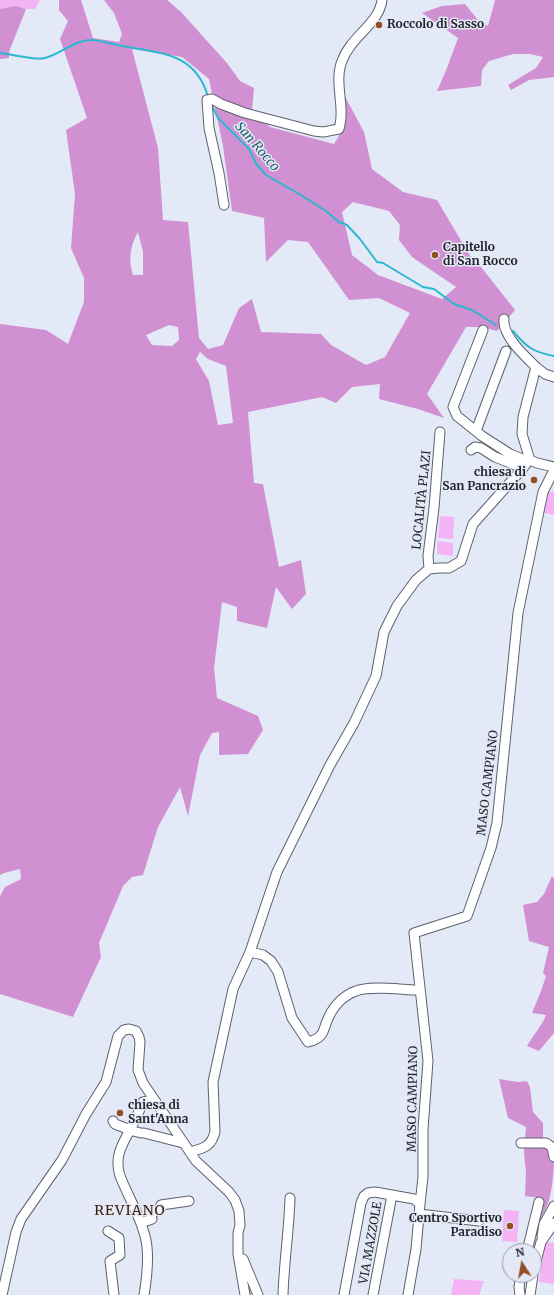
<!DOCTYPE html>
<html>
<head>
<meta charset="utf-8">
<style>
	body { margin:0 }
	#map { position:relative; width:554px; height:1295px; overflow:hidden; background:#e3e9f7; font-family:Merriweather,serif }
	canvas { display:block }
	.north { position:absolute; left:502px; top:1243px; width:40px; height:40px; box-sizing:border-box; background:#e3e9f7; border:1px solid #979ba6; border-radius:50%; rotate:349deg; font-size:11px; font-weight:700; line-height:16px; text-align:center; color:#24262c }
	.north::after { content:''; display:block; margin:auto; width:14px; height:18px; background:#934f22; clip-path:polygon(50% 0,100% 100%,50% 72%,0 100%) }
</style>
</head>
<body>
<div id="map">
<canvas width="554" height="1295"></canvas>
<div class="north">N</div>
</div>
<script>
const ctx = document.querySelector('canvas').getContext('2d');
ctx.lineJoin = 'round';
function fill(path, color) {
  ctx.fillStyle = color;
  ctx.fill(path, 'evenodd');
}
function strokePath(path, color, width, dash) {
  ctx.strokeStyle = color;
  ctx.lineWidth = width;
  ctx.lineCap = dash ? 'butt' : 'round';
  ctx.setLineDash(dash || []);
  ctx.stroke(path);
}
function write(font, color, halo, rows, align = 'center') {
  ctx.font = font + ' Merriweather,serif';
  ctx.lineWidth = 3;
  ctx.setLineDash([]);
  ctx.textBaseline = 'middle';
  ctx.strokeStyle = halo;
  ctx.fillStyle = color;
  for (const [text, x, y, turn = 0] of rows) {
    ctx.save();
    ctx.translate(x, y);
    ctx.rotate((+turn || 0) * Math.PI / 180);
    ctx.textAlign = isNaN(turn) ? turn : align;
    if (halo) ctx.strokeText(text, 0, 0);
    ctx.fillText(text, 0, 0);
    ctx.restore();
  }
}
fill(new Path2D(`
	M0,0h40l-5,9h-9l-10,-3 -16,3z
	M545,491l9,1v23l-13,-3z
	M440,516l14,1 -1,22 -15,-1z
	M437,541l16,2v13l-16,-2z
	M504,1210l15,1 -2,31 -15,-1z
	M545,1242l9,1v41l-15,-2z
	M454,1279l30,2 -5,14h-28z`), '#f3b3f4');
fill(new Path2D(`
	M59,0h22l12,38 26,4 3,-8 -8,-21 -10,-13h63l14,12 46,51 13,18 14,7 -2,23 18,16 64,17 6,-10 2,-43 22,41 8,37 31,23 34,8 35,59 5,3 38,48 -18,21 -14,-4h-17l-39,67 17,24 -26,-9 -39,-10 1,-15 -28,3 -16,16 -14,-6 -74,15 6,71 9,1 16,83 22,-7 5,34 -14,15 -16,-22 -9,41 -30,-7v-14l-15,-5 -8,66 3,30 41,18 5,14 -15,24 -29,1v-23l-7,1 -12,22 -12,61 -8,-29 -22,40 -15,48 -11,2 -9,9 -24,57 2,14 -28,60 -73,-23v-98l5,-9 16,-8 -1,-10 -16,4 -4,2v-551l46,6 22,14 16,-42v-24l-13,-30 4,-54 -9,-64 21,-12 -27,-79 8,-18 -9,-11zM132,49l50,8 27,22 14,67 9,65 32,7 2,44 22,-22 20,2 41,58 30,-2 31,15 -25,44 -19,8 -35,-20 -10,-11 -60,-2 -9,-33 -13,9 -16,37 -15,4 -9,-11 -11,-116 -25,-2 -5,-72zM353,202l36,9 11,14 -1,15 13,17 44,30 -14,12 -64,-24 -26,-20 -10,-43zM138,232l5,20v23h-10c-5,-16 -3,-29 5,-43zM169,325l9,2 1,13 -7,6 -20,-1 -6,-10zM200,352l8,7 18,7 7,57 -15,2 -9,-44 -13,-22z
	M495,0h59v77l-25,3 -18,10 -3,-5 28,-17 7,-11 -13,-3h-17l-24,7 -7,9 -1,16 -44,5 10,-23 11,-30 -36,-25 20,-7 23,-2 13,16 10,6z
	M16,6l10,3 -17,43v6l-9,1v-50z
	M552,876l2,3v154l-15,18 -12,-5c6,-11 15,-20 19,-31l-14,-2 9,-22 5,-15 -3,-3 6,-26 -20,-6 -6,-36 14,-3 7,-8z
	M499,1079l19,3 9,-1 3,6 3,25 10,11v17l11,6c0,23 0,59 -16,74l3,-22 -16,-2 1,-23 -2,-21 2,-25 -18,-9z`), '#d190d2');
strokePath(new Path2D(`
	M0,53c12,1 35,8 45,5 16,-4 28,-17 45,-18 7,-1 25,5 33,6 37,7 73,7 85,51
	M211,104l7,14 31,31 8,16 9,10 35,20 25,16 13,11 8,3 13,14 17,23 6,1 40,24 11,2 20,15 18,6 24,15
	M513,331c13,16 20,21 41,25`), '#29b8d0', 2);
const minor = new Path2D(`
	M224,205l-5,-32 -10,-45 -2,-28 5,-1 9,5 24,9 69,18 9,1 16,-3c1,-4 2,-9 2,-13 1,-17 -6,-38 1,-55 9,-25 37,-37 40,-61
	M504,319c-2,17 21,37 32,48
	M483,330l-30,77 4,9 25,20 28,18 15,6h5
	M554,377l-9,-3 -9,-7 -13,50 -1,17 8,26 7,3 17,4
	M476,431l30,-80
	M471,450l4,-3 6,1 14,9 28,11 3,-4
	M429,569l-1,-13 6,-48 6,-76
	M250,952l13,3 8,6 7,11 14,46 16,24c4,-1 10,-3 13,-7 3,-3 4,-10 6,-14 5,-13 15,-25 29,-30 15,-6 47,-1 64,-1
	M113,1121l2,3 18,7 8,2
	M144,1133l39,10
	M521,1143h25l6,4 2,10
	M190,1152c14,-4 21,-5 25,-20l-2,-50 20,-93 17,-37 27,-80 53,-107 24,-42 22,-47 8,-44 13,-26 19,-26 13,-11 10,-1h10l12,-7 12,-37 50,-56
	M419,1214l60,7
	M141,1223l11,-4 -2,-5 9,-4 2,-5 28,-4
	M108,1231l11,7 1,17 -10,6 4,34
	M542,1236l2,-12 10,-18
	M527,1251l12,-49
	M243,1259l15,36
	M534,1269l7,-27 13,-19
	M2,1295l14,-63 5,-13 41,-59 24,-46 20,-32 12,-46 6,-6 5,-1 7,2 3,6 1,5 -2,28 5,13 53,78 33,31 6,8 4,11 1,14 -2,8v21l7,41
	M144,1295c3,-18 6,-41 1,-59 -5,-20 -17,-40 -25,-60 -7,-22 5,-35 14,-54 3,-6 6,-13 9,-20l11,-2
	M283,1295c1,-33 6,-64 7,-97
	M344,1295l17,-92 3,-7 4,-3 7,-1 39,7 6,5
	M373,1295l19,-100
	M408,1295l8,-46 4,-45 3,-27v-48l5,-68 -14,-128 53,-17 24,-68 6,-25 21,-210 25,-121 11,-22
	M520,1295l-1,-8 2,-12
	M530,1295l3,-20`);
strokePath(minor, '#5d616e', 11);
strokePath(minor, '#fff', 9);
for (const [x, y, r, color] of [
	[379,25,4,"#934f22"],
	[435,255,4,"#934f22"],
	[534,480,4,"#934f22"],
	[120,1113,4,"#934f22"],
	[510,1226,4,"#934f22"]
]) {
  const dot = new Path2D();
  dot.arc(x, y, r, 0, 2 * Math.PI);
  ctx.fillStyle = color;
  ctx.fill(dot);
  strokePath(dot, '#e3e9f7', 1.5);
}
write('bold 12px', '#24262c', '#e3e9f7', [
	["Roccolo di Sasso",387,25],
	["Capitello",443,248],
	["di San Rocco",443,262],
	["chiesa di",526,473,"right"],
	["San Pancrazio",526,487,"right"],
	["chiesa di",128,1106],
	["Sant'Anna",128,1120],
	["Centro Sportivo",502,1219,"right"],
	["Paradiso",502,1233,"right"]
], 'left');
write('12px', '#24262c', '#e3e9f7', [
	["LOCALITÀ PLAZI",422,500,-84],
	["MASO CAMPIANO",488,783,-83],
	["MASO CAMPIANO",413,1099,-89],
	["VIA MAZZOLE",371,1243,-80]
]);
write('italic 13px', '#275d68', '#e3e9f7', [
	["San Rocco",257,147,49]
]);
ctx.letterSpacing = '1px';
write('14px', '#40200a', '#e3e9f7', [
	["REVIANO",130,1211]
]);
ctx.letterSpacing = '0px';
</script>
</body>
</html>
